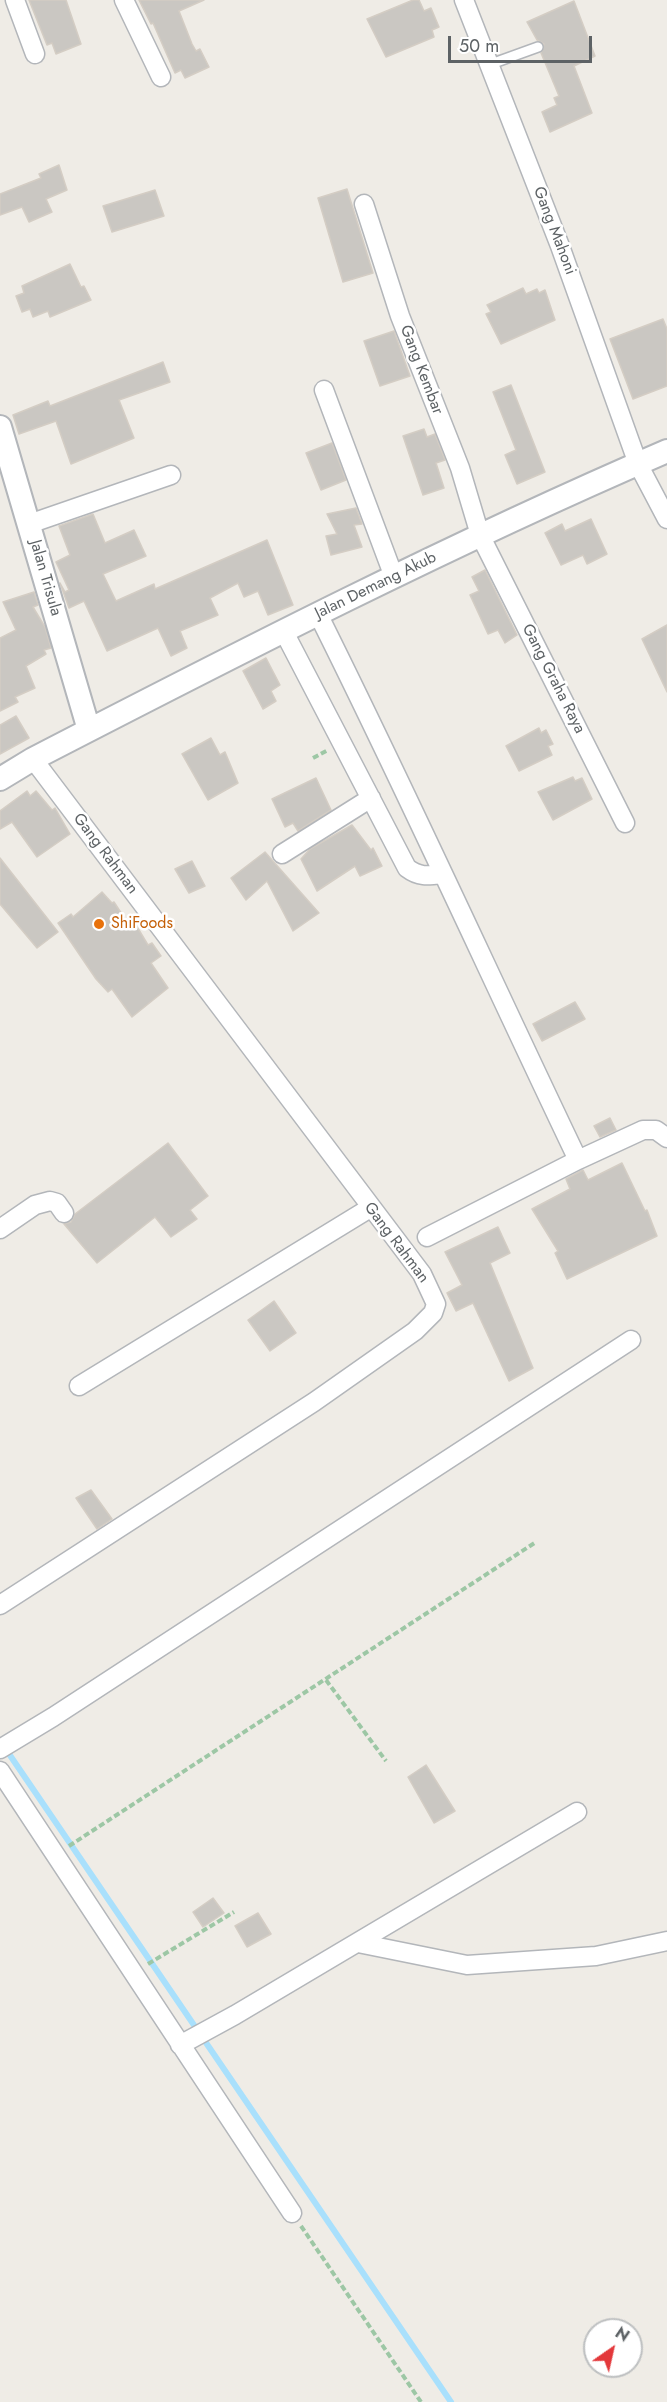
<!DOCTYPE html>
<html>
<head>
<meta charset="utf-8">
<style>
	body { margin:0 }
	#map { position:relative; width:667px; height:2402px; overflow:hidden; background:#efece6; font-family:Jost,sans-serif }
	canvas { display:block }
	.north { position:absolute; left:583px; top:2318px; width:60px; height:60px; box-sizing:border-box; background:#fff; border:2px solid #bec0c1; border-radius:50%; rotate:34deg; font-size:16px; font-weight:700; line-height:24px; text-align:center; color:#5d6265 }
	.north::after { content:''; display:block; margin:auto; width:21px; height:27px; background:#e3383b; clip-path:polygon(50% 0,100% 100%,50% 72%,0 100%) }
	.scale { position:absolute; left:448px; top:36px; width:144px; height:27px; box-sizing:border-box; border:3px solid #5d6265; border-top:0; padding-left:8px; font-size:18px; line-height:21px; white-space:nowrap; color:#5d6265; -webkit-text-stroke:4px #fff; paint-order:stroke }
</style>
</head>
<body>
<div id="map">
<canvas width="667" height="2402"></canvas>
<div class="north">N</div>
<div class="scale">50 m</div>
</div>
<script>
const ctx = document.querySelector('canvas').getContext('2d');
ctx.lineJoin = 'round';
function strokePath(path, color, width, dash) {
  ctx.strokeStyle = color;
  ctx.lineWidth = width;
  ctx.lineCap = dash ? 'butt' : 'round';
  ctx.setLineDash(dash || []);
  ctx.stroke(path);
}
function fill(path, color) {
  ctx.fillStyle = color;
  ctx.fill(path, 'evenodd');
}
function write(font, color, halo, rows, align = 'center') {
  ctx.font = font + ' Jost,sans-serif';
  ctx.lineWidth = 5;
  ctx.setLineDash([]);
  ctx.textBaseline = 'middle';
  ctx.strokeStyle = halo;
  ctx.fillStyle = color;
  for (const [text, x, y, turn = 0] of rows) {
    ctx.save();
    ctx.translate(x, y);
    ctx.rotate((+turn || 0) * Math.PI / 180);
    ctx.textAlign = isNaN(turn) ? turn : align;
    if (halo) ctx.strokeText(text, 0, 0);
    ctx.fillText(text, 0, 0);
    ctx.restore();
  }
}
strokePath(new Path2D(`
	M5,1748l446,654`), '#a9e0fc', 6);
const building = new Path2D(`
	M29,0h37l15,44 -25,10 -4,-11 -5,2z
	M139,0h65l-25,11 13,33 4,7 4,-2 9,18 -24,11 -4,-8 -6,3 -22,-50 -2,1z
	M413,0h6l5,11 7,-3 8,19 -7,3 2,7 -48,20 -19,-38z
	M574,1l21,55 -21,10 18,47 -42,19 -8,-20 15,-7 -3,-7 5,-2 -18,-43 3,-9 -7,-4 -10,-18z
	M59,165l8,25 -21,9 6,13 -23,10 -7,-15 -22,8v-21l41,-16 -2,-4z
	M347,189l26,84 -30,9 -25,-84z
	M155,190l9,26 -52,16 -9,-26z
	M70,264l11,23 3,-1 7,14 -41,17 -2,-6 -15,6 -3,-8 -8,3 -6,-16 8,-3 -2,-7z
	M523,288l3,6 11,-5 2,4 6,-3 10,30 -54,24 -15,-30 5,-2 -4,-7z
	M663,319l4,10v57l-34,13 -23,-60z
	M394,331l16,45 -30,10 -16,-45z
	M163,362l7,20 -51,18 15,38 -63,26 -15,-43 -37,13 -6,-19 35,-14 2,5z
	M511,385l34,87 -28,12 -12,-29 11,-5 -23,-58z
	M424,429l3,8 8,-3 10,26 -9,3 8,25 -21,7 -20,-59z
	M332,443l14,37 -25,10 -15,-37z
	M356,508l6,16 -8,1 8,22 -31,8 -5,-19 11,-2 -10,-20z
	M93,514l12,29 29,-13 12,26 -43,18 13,27 38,-17 1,5 112,-49 26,65 -25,10 -10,-24 -14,6 -6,-14 -28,15 8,17 -38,16 7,17 -16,8 -13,-28 -51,23 -23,-50 -15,7 -9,-25 5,9 4,-2 -13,-28 14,-7 -11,-29z
	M591,519l16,35 -20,10 -4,-9 -22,10 -16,-32 17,-9 3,7z
	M485,570l32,65 -12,8 -7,-13 -10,4 -18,-39 9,-4 -7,-14z
	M34,592l4,13 -5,2 12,20 6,21 -7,2 2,4 -20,12 9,22 -20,9 3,5 -18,9v-73l16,-8 -13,-28z
	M667,625v67l-25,-53z
	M266,658l14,27 -9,6 5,10 -13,8 -20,-38z
	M16,716l13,22 -29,16v-29z
	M539,728l2,5 5,-3 7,14 -5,2 4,9 -33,16 -13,-25z
	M211,738l9,17 5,-3 13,31 -30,17 -26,-46z
	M573,777l2,4 7,-3 10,21 -39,21 -15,-28z
	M316,778l15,32 -33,21 -5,-8 -8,4 -13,-28z
	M27,791l3,5 6,-5 16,19 3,-2 15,26 -33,23 -25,-35 -12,7v-18z
	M352,825l19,25 2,-2 9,18 -22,10 -5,-10 -38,25 -16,-32 9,-10z
	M265,852l54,61 -26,18 -26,-50 -21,19 -15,-22z
	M0,858l58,74 -21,16 -37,-44z
	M192,861l13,25 -16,7 -14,-24z
	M102,892l10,11 2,-1 17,26 5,-3 12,20 4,-2 9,13 -10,7 17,25 -36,29 -20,-28 -4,3 -12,-13 -38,-56 13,-9 2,3z
	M575,1002l10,17 -43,22 -9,-17z
	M610,1118l6,12 -16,7 -6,-11z
	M168,1143l40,53 -18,14 7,9 -26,18 -16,-20 -58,46 -33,-39 7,-2 4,-8z
	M622,1163l23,48 2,-1 10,26 -90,43 -12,-26 3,-2 -26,-42 38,-20 -4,-10 17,-9 5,10z
	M498,1227l12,26 -20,10 43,105 -24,13 -36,-78 -17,8 -9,-18 15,-8 -17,-33z
	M274,1301l22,32 -26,18 -22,-31z
	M91,1490l21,29 -15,10 -21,-31z
	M426,1765l29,46 -21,12 -26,-46z
	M213,1898l11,15 -21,14 -10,-15z
	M258,1913l13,21 -24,13 -12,-21z`);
fill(building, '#cac7c2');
strokePath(building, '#d4cdc4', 1.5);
const service = new Path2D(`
	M491,64l47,-17`);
const minor = new Path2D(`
	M15,0l20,54
	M124,0l37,77
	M464,0l96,246 78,218 29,55
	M364,204l36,112 60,152 20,67 145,288
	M324,390l70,187
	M29,524l142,-49
	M318,614c90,180 173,364 260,546
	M283,630l124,238c12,9 20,8 35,6
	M282,854l89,-56
	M0,1229l35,-24 15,-4 7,2 7,10
	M427,1237l151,-77 65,-30h13l11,8
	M79,1386l291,-178
	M0,1605l314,-203 101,-71 18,-18 3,-9 -14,-30 -389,-515
	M0,1749l53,-32 578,-377
	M0,1771l292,442
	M358,1943l109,22 129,-9 71,-15
	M180,2045l55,-30 342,-203`);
const tertiary = new Path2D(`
	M0,427l89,303
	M0,779l33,-20c209,-108 418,-215 634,-308`);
strokePath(service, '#b3b6ba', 12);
strokePath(minor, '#b3b6ba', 21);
strokePath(tertiary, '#b3b6ba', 26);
strokePath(new Path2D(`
	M313,758l15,-8
	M326,1680l60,81
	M69,1846l467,-304
	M148,1964l86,-52
	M301,2226l120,176`), '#9dc7a5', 4, [6, 3]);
strokePath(service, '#fff', 9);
strokePath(minor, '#fff', 18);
strokePath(tertiary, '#fff', 22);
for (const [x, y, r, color] of [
	[99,924,6,"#e8710a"]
]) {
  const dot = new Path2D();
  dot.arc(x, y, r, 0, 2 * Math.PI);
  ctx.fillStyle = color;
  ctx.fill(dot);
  strokePath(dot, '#fff', 2);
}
write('16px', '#5d6265', '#fff', [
	["Gang Mahoni",554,231,69],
	["Gang Kembar",421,370,69],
	["Jalan Trisula",45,578,74],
	["Jalan Demang Akub",376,586,-26],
	["Gang Graha Raya",553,679,63],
	["Gang Rahman",105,854,53],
	["Gang Rahman",396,1243,53]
]);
write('16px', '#c56008', '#fff', [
	["ShiFoods",111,924]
], 'left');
</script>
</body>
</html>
